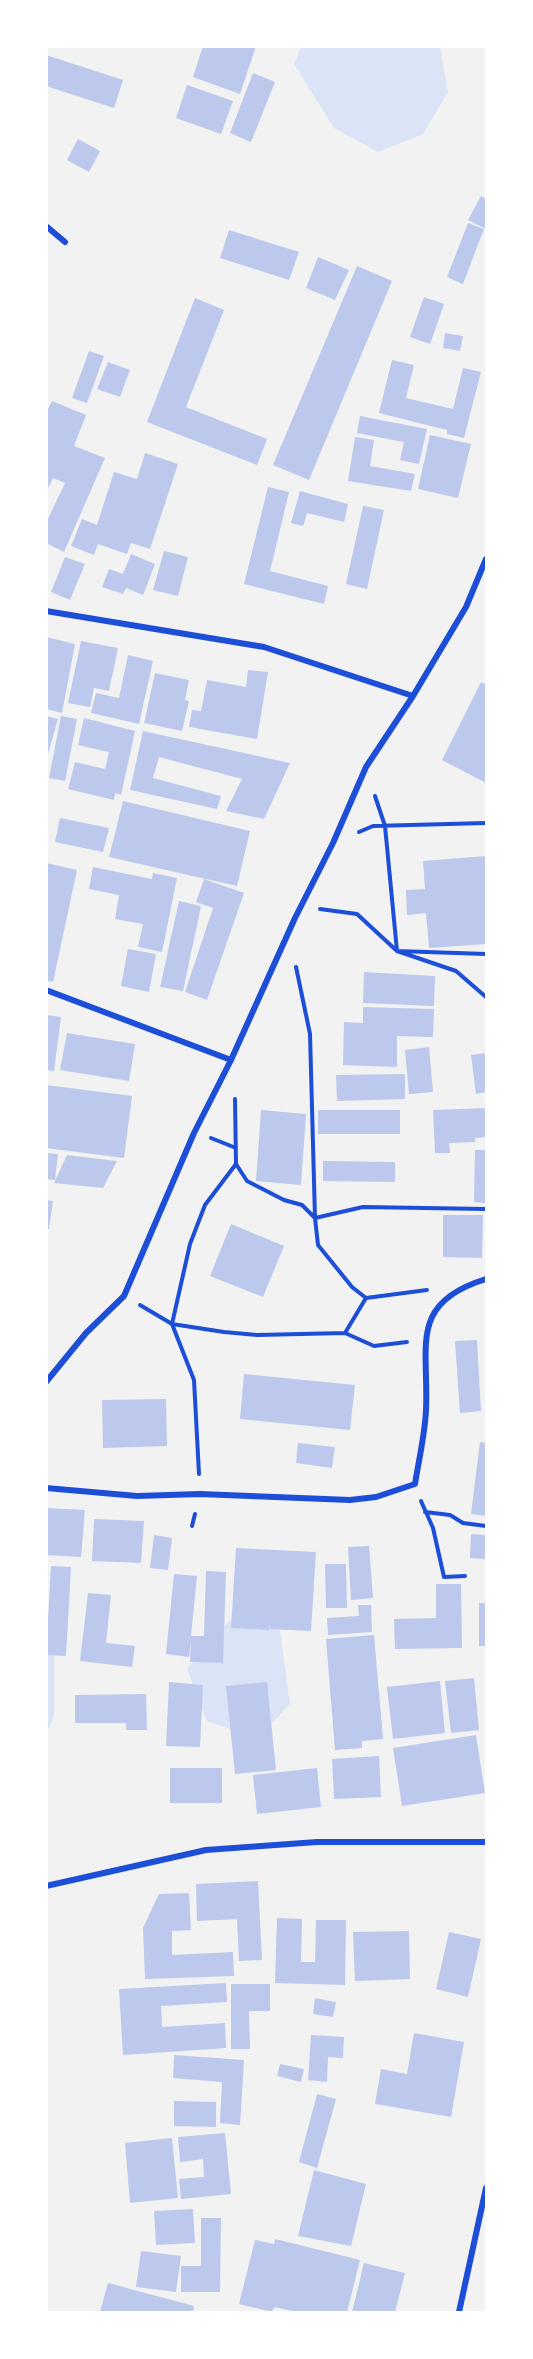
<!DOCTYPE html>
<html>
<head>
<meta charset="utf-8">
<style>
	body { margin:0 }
	#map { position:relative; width:533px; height:2359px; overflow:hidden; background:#f2f2f2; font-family:"Source Serif 4",serif }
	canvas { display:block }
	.frame { position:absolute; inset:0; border:48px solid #fff; pointer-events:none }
</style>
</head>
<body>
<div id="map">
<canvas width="533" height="2359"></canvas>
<div class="frame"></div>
</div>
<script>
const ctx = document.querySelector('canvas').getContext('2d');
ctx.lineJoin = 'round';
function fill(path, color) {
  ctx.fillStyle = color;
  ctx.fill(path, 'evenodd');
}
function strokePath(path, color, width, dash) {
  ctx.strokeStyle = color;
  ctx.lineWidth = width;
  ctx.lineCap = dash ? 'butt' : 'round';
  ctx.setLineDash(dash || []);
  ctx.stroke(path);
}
fill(new Path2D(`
	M301,47h139l8,45 -25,42 -45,18 -44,-24 -40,-64z
	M230,1620l49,3 11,81 -21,22 -33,5 -29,-10 -20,-52z
	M47,1649l7,1v66l-7,16z`), '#dbe4f7');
fill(new Path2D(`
	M203,46h53l-16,48 -47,-17z
	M46,55l77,25 -9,28 -68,-22z
	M253,73l22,9 -24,60 -21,-9z
	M187,85l46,16 -12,33 -45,-16z
	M78,139l22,12 -11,21 -22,-12z
	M481,196l5,3v30l-18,-9z
	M468,223l16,6 -21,55 -16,-7z
	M229,230l70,22 -10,28 -69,-22z
	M318,257l31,13 -14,30 -29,-12z
	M357,266l35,15 -83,199 -36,-15z
	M424,297l20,7 -14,40 -20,-7z
	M195,298l29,12 -38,97 81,32 -10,26 -110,-43z
	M445,333l18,3 -3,15 -17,-3z
	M89,351l15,5 -17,47 -15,-5z
	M392,360l22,5 -8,33 47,11 10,-41 18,4 -17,66 -17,-4v-4l-68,-17z
	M108,362l22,8 -10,27 -23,-8z
	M52,401l34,14 -12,31 31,12 -41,94 -18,-9v-20l19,-40 -12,-5 -7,14v-79z
	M360,416l67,13 -8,35 -19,-4 4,-18 -47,-9z
	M430,435l41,9 -13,54 -40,-9z
	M355,437l19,3 -4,26 45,8 -4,17 -63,-10z
	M145,453l33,11 -28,85 -19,-6 -4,11 -29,-10 -4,11 -23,-9 11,-27 15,6 17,-53 23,7z
	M268,487l21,5 -19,79 58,15 -4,18 -80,-20z
	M300,491l48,13 -4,18 -37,-9 -4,13 -12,-3z
	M363,506l21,4 -17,79 -21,-5z
	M164,551l24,6 -10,39 -25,-6z
	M131,554l24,10 -12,31 -17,-7 -3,6 -21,-7 7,-18 14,5z
	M65,557l20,7 -15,36 -19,-8z
	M46,637l29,7 -13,69 -16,-4z
	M81,641l37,7 -9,43 -15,-3 -4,19 -22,-4z
	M128,655l25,6 -14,63 -48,-11 5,-20 23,5z
	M248,670l20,2 -11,67 -68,-12 3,-17 9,1 6,-31 39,7z
	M155,673l34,7 -4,20 4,1 -7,30 -38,-8z
	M481,682l5,3v98l-44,-23z
	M46,716l12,3 -11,38h-1z
	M61,716l16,3 -12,62 -16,-3z
	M84,718l51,13 -14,64 -6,-2 -1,7 -46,-11 7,-27 30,7 4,-17 -31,-7z
	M143,731l147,32 -26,56 -38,-8 16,-32 -83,-22 -6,21 68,18 -4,13 -87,-19z
	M123,801l127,30 -13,55 -128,-29z
	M60,818l49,10 -6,24 -48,-10z
	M486,856v88l-57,4 -3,-35 -19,2 -1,-25 19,-1 -2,-28z
	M46,863l31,7 -24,112 -7,-2z
	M93,867l59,12 1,-6 24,5 -15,74 -24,-5 5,-23 -28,-5 4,-24 -30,-6z
	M204,879l40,14 -37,107 -22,-8 28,-84 -17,-6z
	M179,901l22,5 -18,85 -23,-4z
	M128,949l28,5 -7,38 -28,-6z
	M364,972l71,4 -1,30 -71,-3z
	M363,1007l71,2 -1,28 -36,-1v31l-54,-2 1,-43 19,1z
	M46,1015l15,2 -7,54 -8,-1z
	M67,1033l68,11 -6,37 -69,-11z
	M429,1047l4,45 -24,2 -4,-44z
	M486,1053v39l-10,2 -5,-39z
	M405,1074v25l-68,2 -1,-26z
	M46,1085l86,11 -8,62 -78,-10z
	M486,1108v29l-11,1v4l-26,1 1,10h-15l-2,-43z
	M261,1110l45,4 -5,71 -45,-4z
	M318,1110h82v24h-82z
	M475,1150h11v53l-12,-1z
	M46,1153l12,1 -3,26 -9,-1z
	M67,1155l50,6 -14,27 -49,-5z
	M323,1161l72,1v20l-72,-1z
	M46,1200l7,1 -4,28 -3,-1z
	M443,1215h40l-1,43 -39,-1z
	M231,1224l53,22 -21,51 -53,-21z
	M477,1340l4,71 -21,2 -5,-72z
	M244,1374l111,11 -5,45 -110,-11z
	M166,1399l1,47 -64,2 -1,-48z
	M480,1442l6,1v73l-15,-2z
	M298,1443l37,4 -3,21 -36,-5z
	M46,1508l39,2 -4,47 -35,-2z
	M94,1519l50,2 -3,42 -49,-2z
	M471,1534l15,1v24l-16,-1z
	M154,1535l18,3 -4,32 -18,-2z
	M369,1546l4,52 -22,2 -3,-53z
	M236,1548l80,4 -5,79 -41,-2v-6l-1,7 -38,-2z
	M325,1564h21l1,44h-21z
	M51,1566l20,1 -5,89 -20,-1z
	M206,1571l20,1 -3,91 -33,-1 1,-22 -2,17 -23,-3 8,-80 23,2 -6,60h13z
	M436,1584h25l1,64 -67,1 -1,-30 42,-1z
	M88,1593l23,2 -5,48 29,3 -3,21 -52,-6z
	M479,1603h7v43h-7z
	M358,1605h13l1,27 -44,3 -1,-17 32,-2z
	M374,1635l9,104 -21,2v7l-27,2 -9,-111z
	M474,1678l5,52 -28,3 -6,-52z
	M440,1681l5,52 -52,6 -6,-52z
	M169,1682l34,3 -3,62 -34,-1z
	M267,1682l9,88 -41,4 -9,-88z
	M146,1694l1,36h-21v-7h-51v-28z
	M476,1735l9,58 -83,13 -9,-58z
	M379,1756l2,41 -47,2 -2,-40z
	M170,1768h52v35h-52z
	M317,1768l4,39 -64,7 -4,-39z
	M258,1881l4,79 -23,1 -2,-42 -40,2 -1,-37z
	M189,1893l2,37 -19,1v24l61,-3 1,24 -89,3 -2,-51 16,-34z
	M277,1918l25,1 -1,43h14l1,-42h30l-1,65 -70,-2z
	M409,1931l1,48 -55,2 -2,-49z
	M449,1932l32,7 -13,58 -32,-8z
	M226,1983l1,19 -66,4 1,21 63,-4 1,25 -103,7 -4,-66z
	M231,1984h39v27h-21l1,38h-19z
	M315,1998l21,4 -3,15 -20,-3z
	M414,2033l50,9 -13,75 -76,-13 6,-35 26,5z
	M311,2035l33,2 -1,21 -15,-1 -1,25 -19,-2z
	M174,2055l70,5 -4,65 -20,-2 2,-41 -49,-4z
	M280,2064l24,5 -3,13 -24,-6z
	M317,2094l19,5 -19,69 -18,-6z
	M174,2101l42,1v25l-42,-1z
	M225,2133l6,61 -50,5 -2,-20 25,-2 -1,-18 -23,3 -2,-25z
	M172,2138l6,60 -48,5 -5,-60z
	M314,2170l52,14 -15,62 -53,-10z
	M193,2209l2,34 -39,2 -2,-34z
	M201,2218h20l-1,74h-39v-26h20z
	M275,2239l85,21 -13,52h-50l-23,-5 -2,5 -33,-8 16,-64 19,4z
	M141,2251l40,5 -5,36 -40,-5z
	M364,2263l41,10 -10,39h-43z
	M108,2283l86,23 -1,6h-93z`), '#bdc9ec');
strokePath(new Path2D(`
	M375,796l10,30 12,125 59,20 30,26
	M359,832l14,-6 113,-3
	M320,909l37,5 40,37 89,3
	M296,967l14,67 5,184 48,-11 123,2
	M235,1099l1,65 11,17 37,19 18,5 13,13 3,27 34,42 14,11
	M211,1138l25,10
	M140,1305l32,19 52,8 33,3 88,-2 21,-35 61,-8
	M345,1333l29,13 33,-4
	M199,1474l-5,-94 -22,-56 18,-80 15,-39 31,-41
	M421,1501l12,27 11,49 21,-1
	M425,1512l25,3 13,8 23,3
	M192,1526l3,-12`), '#1d4ed8', 4);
strokePath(new Path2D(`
	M46,226l19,16
	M46,611l218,36 149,49
	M46,990l185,70
	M46,1382l40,-49 38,-37 70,-163 37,-73 64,-142 38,-75 33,-76 47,-71 53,-89 20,-48
	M46,1488l91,8 63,-2 150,6 26,-3 39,-13c4,-25 10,-50 11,-74 3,-64 -18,-107 60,-131
	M46,1886l160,-36 111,-8h169
	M459,2312l27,-124`), '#1d4ed8', 6);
</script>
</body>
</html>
